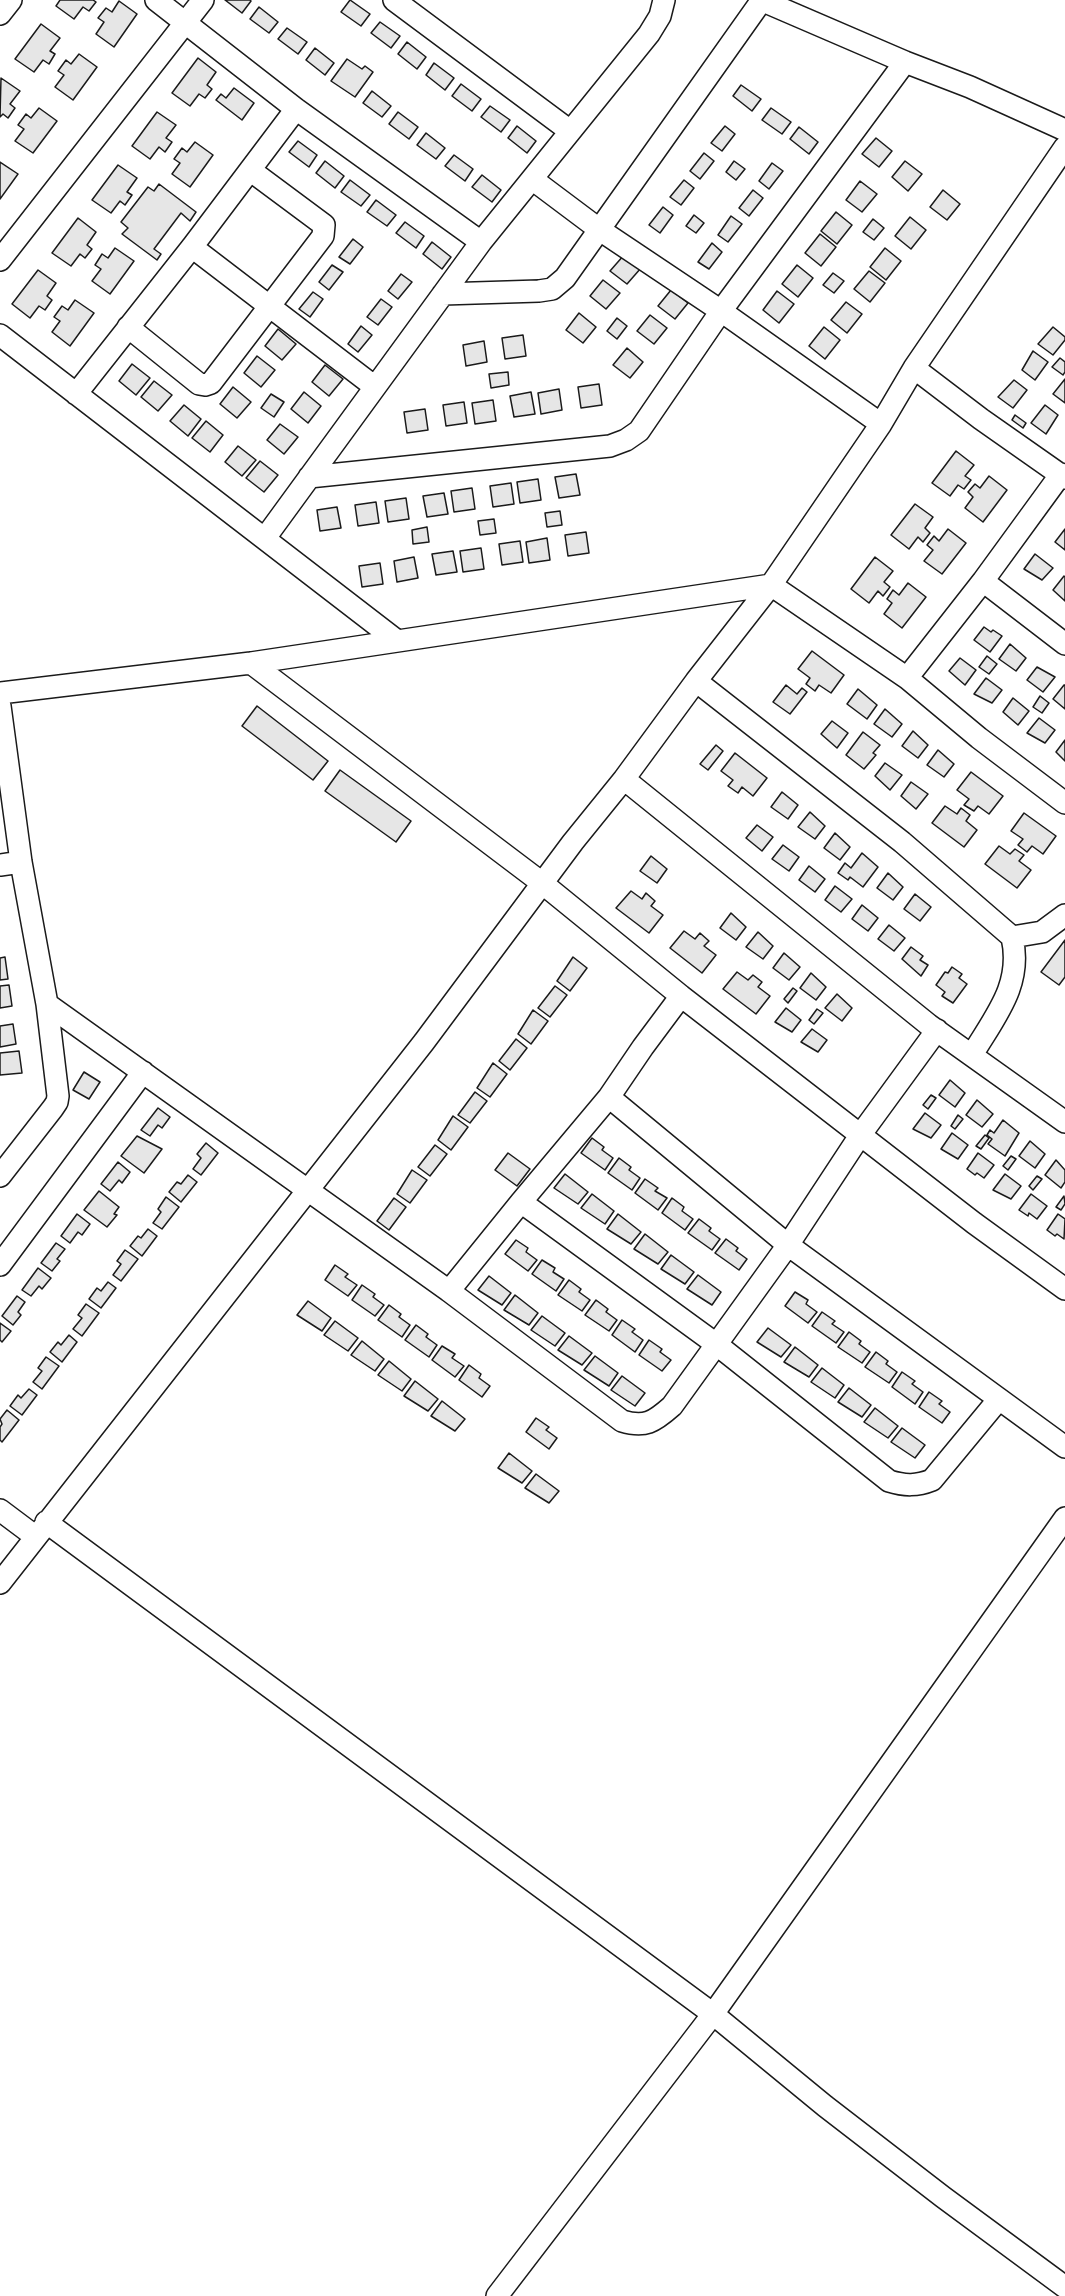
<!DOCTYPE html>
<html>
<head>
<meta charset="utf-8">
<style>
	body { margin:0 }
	canvas { display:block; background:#fff }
</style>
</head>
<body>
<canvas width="1065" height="2296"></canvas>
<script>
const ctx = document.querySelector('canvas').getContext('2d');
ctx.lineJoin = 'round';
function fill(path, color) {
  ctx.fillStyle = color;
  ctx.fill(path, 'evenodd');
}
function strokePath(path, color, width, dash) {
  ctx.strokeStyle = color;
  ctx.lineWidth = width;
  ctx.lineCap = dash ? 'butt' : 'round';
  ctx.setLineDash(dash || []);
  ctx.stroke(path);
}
const building = new Path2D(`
	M60,0h33l3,2 -7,9 -6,-4 -9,12 -18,-13z
	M225,0h25l1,1 -9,12z
	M350,0l20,14 -9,12 -20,-14z
	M119,1l18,13 -23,33 -18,-13 8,-12 -6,-4 8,-10 6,4z
	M259,7l19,15 -9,11 -19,-14z
	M380,22l20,14 -9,12 -20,-15z
	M41,24l19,14 -10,13 5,3 -6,10 -6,-4 -9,12 -19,-13z
	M287,28l20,14 -9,12 -20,-15z
	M407,42l19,15 -9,12 -19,-15z
	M315,48l19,15 -9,12 -19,-15z
	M79,54l18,13 -24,33 -18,-13 9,-12 -6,-4 8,-11 5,4z
	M198,58l18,14 -9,13 5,4 -7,9 -6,-4 -9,12 -18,-13z
	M347,59l15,10 3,-3 8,6 -18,25 -24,-16z
	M434,63l20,15 -9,12 -19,-15z
	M1,78l19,13 -10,13 5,4 -7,10 -5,-4 -3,3z
	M461,84l20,15 -9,12 -20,-15z
	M741,85l20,14 -9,12 -19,-15z
	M234,88l20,15 -12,17 -26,-20 5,-6 5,4z
	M372,91l19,15 -9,11 -19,-14z
	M490,106l20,14 -9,12 -20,-15z
	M39,108l18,13 -24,32 -18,-12 9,-12 -6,-4 8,-11 5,4z
	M771,108l20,14 -9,12 -20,-14z
	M157,112l19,13 -10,13 6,4 -7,10 -6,-5 -9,12 -18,-13z
	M398,112l20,15 -9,12 -20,-15z
	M517,126l19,15 -9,12 -19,-15z
	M725,126l10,8 -13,17 -11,-8z
	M799,127l19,15 -9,12 -19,-15z
	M426,133l19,15 -9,11 -19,-14z
	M876,138l16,13 -13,16 -17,-13z
	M298,141l19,14 -8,12 -20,-15z
	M195,142l18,13 -23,32 -18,-13 8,-11 -6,-4 8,-11 5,4z
	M704,153l10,8 -14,18 -10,-8z
	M454,155l19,14 -8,12 -20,-15z
	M325,161l19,15 -9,12 -19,-15z
	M734,161l11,8 -9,11 -10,-8z
	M905,161l17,13 -14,17 -16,-14z
	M0,162l18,12 -18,25z
	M772,163l11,8 -14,18 -10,-8z
	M118,165l19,13 -10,14 5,3 -7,10 -5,-4 -9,12 -19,-13z
	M482,175l19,15 -9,12 -20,-15z
	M350,180l20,15 -9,11 -20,-14z
	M684,180l10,8 -13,17 -11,-8z
	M860,181l17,13 -15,18 -16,-12z
	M159,184l37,28 -6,9 -9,-8 -27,36 7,5 -4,6 -35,-26 6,-6 -7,-6 27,-35 6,4z
	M753,190l10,8 -14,18 -10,-8z
	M943,190l17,14 -13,16 -17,-13z
	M376,200l20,15 -9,11 -20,-14z
	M663,207l10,8 -13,18 -11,-8z
	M836,212l16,13 -15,19 -16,-13z
	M694,215l10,8 -8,10 -10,-7z
	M731,216l11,8 -14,18 -10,-7z
	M910,217l16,13 -15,19 -16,-13z
	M78,218l18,14 -9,13 5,4 -7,9 -5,-4 -9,12 -19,-13z
	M873,219l11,9 -10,12 -11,-8z
	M405,222l19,14 -8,12 -20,-15z
	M820,234l16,13 -15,19 -16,-13z
	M353,239l10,8 -13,17 -11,-7z
	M432,242l19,15 -9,12 -19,-15z
	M712,243l10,9 -13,17 -11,-7z
	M115,248l19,13 -24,33 -18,-13 9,-12 -6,-4 7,-11 6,4z
	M885,248l16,13 -15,19 -16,-13z
	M624,255l17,13 -14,16 -17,-13z
	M332,265l11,7 -14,18 -10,-8z
	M797,265l16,13 -15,19 -16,-13z
	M38,270l18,13 -9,13 5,4 -7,10 -6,-4 -9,12 -18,-14z
	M869,271l16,12 -15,19 -16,-13z
	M833,273l11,8 -10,12 -11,-8z
	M401,274l11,8 -14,17 -10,-8z
	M603,280l17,13 -14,16 -16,-13z
	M671,290l17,13 -13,16 -17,-13z
	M777,291l17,13 -15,19 -16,-13z
	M313,292l10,7 -13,18 -11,-8z
	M381,299l11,8 -14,18 -11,-8z
	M75,300l19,13 -24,33 -18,-14 8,-11 -6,-4 8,-11 6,4z
	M846,302l16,12 -15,19 -16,-13z
	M579,313l17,14 -13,16 -17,-13z
	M650,315l17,13 -13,16 -17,-13z
	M617,318l10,8 -10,13 -10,-8z
	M361,326l11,9 -14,17 -10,-8z
	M824,327l16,13 -15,19 -16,-13z
	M1053,327l12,10v3l-12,15 -15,-11z
	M278,329l18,15 -14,16 -17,-14z
	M523,335l3,21 -21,3 -3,-21z
	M484,341l3,21 -21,4 -3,-21z
	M627,348l16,14 -13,16 -17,-13z
	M1033,351l15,11 -13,18 -13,-10z
	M257,356l18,14 -14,17 -17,-14z
	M1060,358l5,4v10l-2,3 -11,-8z
	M132,364l18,14 -14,17 -17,-14z
	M325,365l18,14 -14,17 -17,-14z
	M508,372l1,13 -18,3 -2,-14z
	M1065,379v24l-12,-9z
	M1014,380l13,10 -14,18 -15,-11z
	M154,381l18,14 -14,16 -17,-14z
	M599,384l3,21 -21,3 -3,-21z
	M233,387l18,15 -14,16 -17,-14z
	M559,389l3,21 -21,4 -3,-21z
	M304,392l17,14 -13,17 -17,-14z
	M531,392l4,22 -21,3 -4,-21z
	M271,394l13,8 -10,15 -13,-9z
	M493,400l3,21 -21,3 -3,-21z
	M464,402l3,21 -21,3 -3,-21z
	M184,405l17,14 -13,17 -18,-15z
	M1045,405l13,10 -12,19 -15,-11z
	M425,409l3,21 -21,3 -3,-21z
	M1015,415l11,8 -3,5 -11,-8z
	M206,421l17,14 -13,17 -18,-14z
	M280,424l18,13 -14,17 -17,-14z
	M238,446l18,14 -14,16 -17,-14z
	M956,451l18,14 -9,11 6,4 -7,9 -6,-4 -8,11 -18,-13z
	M260,461l18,14 -14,17 -18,-14z
	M576,474l4,21 -21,3 -4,-21z
	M989,476l18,14 -24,32 -18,-14 8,-11 -5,-5 7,-8 5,4z
	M538,479l3,21 -21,3 -3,-21z
	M511,483l3,21 -21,3 -3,-21z
	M472,488l3,21 -21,3 -3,-21z
	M444,493l4,21 -21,3 -4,-21z
	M406,498l3,21 -21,3 -3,-21z
	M376,502l3,21 -21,3 -3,-21z
	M915,504l18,13 -8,11 5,5 -7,9 -5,-5 -9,12 -18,-14z
	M337,507l4,21 -21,3 -3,-21z
	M560,511l2,14 -15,2 -2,-14z
	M494,519l2,14 -16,2 -2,-14z
	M427,527l2,15 -16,2 -1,-14z
	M948,529l18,14 -24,31 -18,-13 9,-11 -6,-5 7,-9 5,5z
	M1065,529v21l-10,-8z
	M586,532l3,21 -21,3 -3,-21z
	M547,538l3,22 -21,3 -3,-21z
	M520,541l3,21 -21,3 -3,-21z
	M481,548l3,21 -21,3 -3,-21z
	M453,551l4,21 -21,3 -4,-21z
	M1035,554l18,14 -11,12 -18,-11z
	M414,557l4,21 -21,4 -3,-21z
	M875,557l18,14 -9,11 6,5 -7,9 -5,-5 -9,12 -18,-14z
	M380,563l3,21 -21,3 -3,-21z
	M1064,576l1,1v24l-12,-11z
	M908,583l18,14 -24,31 -18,-14 8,-11 -5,-4 6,-9 6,5z
	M984,627l7,5 2,-2 9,6 -12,16 -16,-12z
	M1010,644l16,14 -10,13 -17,-12z
	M812,651l32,24 -13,18 -12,-8 -4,6 -9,-7 4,-6 -12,-9z
	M987,656l10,8 -8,10 -10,-7z
	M960,658l16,12 -11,15 -16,-14z
	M1037,667l18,10 -12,15 -16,-12z
	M986,678l16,12 -10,13 -18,-9z
	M786,685l11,9 5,-6 5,4 -17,22 -17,-12z
	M1064,685h1v24l-12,-10z
	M858,689l19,16 -10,14 -20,-15z
	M1040,696l9,7 -7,10 -9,-6z
	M1013,698l16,13 -11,14 -15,-13z
	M257,706l71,55 -15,19 -71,-54z
	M885,709l17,15 -10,13 -18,-13z
	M1039,718l16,12 -10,13 -18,-10z
	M832,721l16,12 -11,15 -16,-14z
	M913,731l15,14 -10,13 -16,-12z
	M863,732l17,13 -7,8 3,2 -12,14 -18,-14z
	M1065,740v21l-9,-9z
	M716,745l7,6 -15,19 -8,-6z
	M938,750l16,14 -10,13 -17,-12z
	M735,753l32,25 -14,18 -11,-9 -4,6 -10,-7 5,-6 -12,-9z
	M885,763l17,12 -12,15 -15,-14z
	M340,770l71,51 -15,21 -71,-51z
	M971,772l32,24 -14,18 -11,-8 -4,5 -10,-6 5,-6 -12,-9z
	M911,782l17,12 -12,15 -15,-13z
	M782,792l16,13 -10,14 -17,-12z
	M945,806l12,8 4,-6 9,7 -4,6 11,9 -13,17 -32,-24z
	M810,812l15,14 -10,13 -17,-12z
	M1024,813l32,23 -13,18 -11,-8 -5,6 -9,-7 5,-6 -12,-8z
	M757,825l16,12 -11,14 -16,-13z
	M835,833l15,14 -10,13 -16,-12z
	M783,845l16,12 -10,14 -17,-12z
	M999,846l11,8 5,-5 9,6 -5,6 12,9 -14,18 -32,-24z
	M862,853l16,14 -15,20 -13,-10 -2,3 -10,-7 7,-10 6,5z
	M651,856l16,13 -10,14 -17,-12z
	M809,866l16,13 -10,13 -16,-12z
	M888,873l15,14 -10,13 -16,-12z
	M835,886l17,13 -11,13 -16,-12z
	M631,891l11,8 4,-6 9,8 -4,5 12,9 -14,18 -33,-25z
	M915,894l16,13 -11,14 -16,-12z
	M862,905l16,13 -10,13 -16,-12z
	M731,913l15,14 -10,13 -16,-12z
	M889,925l16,13 -11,13 -16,-12z
	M684,931l11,8 5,-6 9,8 -5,5 12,9 -14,18 -32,-25z
	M758,932l15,14 -10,13 -17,-12z
	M1065,940v37l-6,8 -18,-13z
	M911,947l12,9 -3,4 8,5 -7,11 -19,-17z
	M784,953l16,14 -11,13 -16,-12z
	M5,957l3,22 -8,1v-22z
	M573,957l14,11 -17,23 -13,-10z
	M952,967l10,7 -3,4 8,6 -14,19 -11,-7 3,-4 -9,-7 9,-13 3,1z
	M737,972l11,8 5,-5 9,7 -4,5 12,9 -14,18 -33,-25z
	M811,973l15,14 -10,13 -16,-12z
	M9,985l3,21 -12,2v-22z
	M555,986l12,9 -17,22 -12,-9z
	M793,988l4,3 -9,12 -4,-4z
	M837,994l15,14 -10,13 -17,-13z
	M786,1008l15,12 -9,12 -17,-10z
	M817,1009l6,4 -9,11 -5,-4z
	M533,1010l15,11 -17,23 -13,-10z
	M13,1024l3,20 -16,3v-21z
	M812,1029l15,11 -9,12 -17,-10z
	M516,1039l11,9 -17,22 -11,-9z
	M19,1051l3,22 -22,2v-22z
	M493,1063l14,11 -17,23 -13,-9z
	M84,1072l16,10 -11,17 -16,-9z
	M950,1080l15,13 -10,14 -16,-12z
	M475,1092l12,9 -17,22 -12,-8z
	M931,1095l5,3 -8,11 -5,-4z
	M977,1100l16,14 -11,13 -16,-12z
	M158,1108l12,9 -8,11 -4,-3 -8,11 -9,-6z
	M925,1113l16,12 -10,13 -18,-9z
	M958,1115l5,4 -8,10 -4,-3z
	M453,1116l15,11 -17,23 -13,-10z
	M1003,1120l16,13 -14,23 -17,-12 4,-5 -5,-4 3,-5 4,3z
	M952,1133l16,12 -10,14 -17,-10z
	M985,1135l4,3 -8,11 -5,-3z
	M137,1136l25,13 -18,24 -23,-17z
	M592,1138l12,9 -2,3 11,8 -8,12 -24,-17z
	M1030,1141l15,13 -10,14 -16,-12z
	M206,1143l12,10 -17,22 -8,-6 8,-11 -4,-4z
	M435,1145l12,9 -17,22 -12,-9z
	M508,1153l22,16 -13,17 -22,-16z
	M978,1153l16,12 -10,13 -7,-5 -2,2 -8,-6z
	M1011,1156l5,3 -8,11 -5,-4z
	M619,1158l12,9 -2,3 11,8 -8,12 -24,-17z
	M1056,1160l9,10v12l-4,6 -16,-13z
	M118,1162l12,10 -8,11 -3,-3 -9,11 -9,-7z
	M412,1170l15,10 -17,23 -13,-9z
	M565,1174l23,18 -10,12 -24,-16z
	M1005,1174l16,12 -10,13 -18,-9z
	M188,1175l9,7 -16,20 -12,-10 8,-10 4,2z
	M1037,1176l5,3 -9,11 -4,-4z
	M645,1179l13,9 -3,3 12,7 -9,12 -23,-17z
	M99,1191l20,16 -5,7 3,1 -10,12 -23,-17z
	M592,1194l22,17 -9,13 -24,-16z
	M1031,1194l16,12 -10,13 -8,-6 -1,3 -9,-6z
	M1064,1196l1,8 -4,6 -5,-3z
	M166,1197l13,10 -17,22 -9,-6 8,-11 -3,-3z
	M394,1198l12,9 -17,23 -12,-9z
	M672,1198l12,9 -2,4 11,8 -8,11 -23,-17z
	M77,1214l13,10 -8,11 -4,-3 -8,11 -9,-7z
	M618,1214l23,18 -10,12 -24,-15z
	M1058,1214l7,5 -1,20 -7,-5 -2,2 -8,-6z
	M699,1219l12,9 -2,3 11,8 -8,11 -24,-17z
	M148,1229l9,7 -15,20 -12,-10 8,-10 3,2z
	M645,1234l23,18 -10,12 -24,-15z
	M726,1239l12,9 -2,3 11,8 -8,11 -24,-17z
	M516,1240l12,8 -2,4 11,8 -9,11 -23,-17z
	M56,1243l9,6 -8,10 3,2 -8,10 -11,-8z
	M125,1250l13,9 -17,22 -8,-6 8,-11 -4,-3z
	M671,1255l23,17 -9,12 -24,-15z
	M542,1260l13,8 -2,4 11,7 -8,12 -24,-17z
	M335,1265l13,9 -3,3 12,8 -9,11 -23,-16z
	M38,1268l13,10 -9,11 -3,-3 -8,10 -9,-6z
	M698,1275l23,17 -9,13 -25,-16z
	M489,1276l22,17 -9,12 -24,-15z
	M569,1280l12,9 -2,3 11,8 -8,11 -24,-16z
	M108,1282l8,6 -15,20 -12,-9 8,-11 4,3z
	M362,1285l13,9 -2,3 11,8 -9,11 -23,-16z
	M795,1292l13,8 -2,4 11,8 -9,11 -23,-17z
	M515,1295l23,18 -9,12 -25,-15z
	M17,1296l8,6 -7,10 3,3 -8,10 -11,-9z
	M596,1300l12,9 -2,3 11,8 -8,11 -24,-16z
	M308,1301l23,17 -9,13 -25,-16z
	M86,1304l13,9 -17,23 -9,-7 9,-11 -4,-3z
	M389,1305l12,9 -2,3 11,8 -8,12 -24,-17z
	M822,1312l13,9 -3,3 12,8 -8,11 -24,-17z
	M542,1316l23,17 -10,13 -24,-16z
	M622,1320l13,9 -3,3 11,8 -8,12 -23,-17z
	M335,1321l23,17 -10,13 -24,-16z
	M0,1323l11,8 -9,11 -2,-2z
	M416,1325l12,9 -2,3 11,8 -8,12 -24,-17z
	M768,1328l23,17 -10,12 -24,-15z
	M849,1332l12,9 -2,3 11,8 -8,11 -24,-16z
	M69,1335l8,7 -15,20 -12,-10 8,-10 3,3z
	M569,1336l23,17 -10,12 -24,-15z
	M649,1340l13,9 -2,3 11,8 -9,11 -23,-16z
	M362,1341l22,18 -9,12 -24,-16z
	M442,1346l13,8 -3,4 12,8 -9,11 -23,-17z
	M795,1347l23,18 -9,12 -25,-15z
	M876,1352l12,9 -2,3 11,8 -8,11 -24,-16z
	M595,1356l23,17 -9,13 -25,-16z
	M46,1357l13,9 -17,23 -9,-7 9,-11 -4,-3z
	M389,1361l22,18 -9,12 -24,-16z
	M469,1365l12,9 -2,4 11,8 -8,11 -23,-17z
	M822,1368l22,17 -9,13 -24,-16z
	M902,1372l13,9 -3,3 11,8 -8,12 -23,-17z
	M622,1376l23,17 -10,13 -24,-16z
	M415,1381l23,18 -10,12 -24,-15z
	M849,1388l22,17 -9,12 -24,-15z
	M29,1389l8,6 -15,20 -12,-9 8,-11 3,3z
	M929,1392l13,9 -3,3 11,8 -8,11 -23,-16z
	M442,1401l23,18 -10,12 -24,-15z
	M875,1408l23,18 -10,12 -24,-16z
	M7,1410l12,10 -17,22 -2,-2v-13l2,-3 -2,-5z
	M536,1418l13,9 -3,3 11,8 -8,11 -23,-17z
	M902,1428l23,17 -10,13 -24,-16z
	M509,1453l23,18 -10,12 -24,-15z
	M536,1474l23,17 -10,12 -24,-15z`);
fill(building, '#e6e6e6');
strokePath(building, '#1a1a1a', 1.5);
const minor = new Path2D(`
	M156,0l140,109 185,133
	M394,0l176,131
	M761,0l144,62 65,25 95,43
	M0,14l11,-14
	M532,179l68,51 121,81 160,113
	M192,247l183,140
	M0,260l203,-260
	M443,294l96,-3 13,-2 13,-11 197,-278
	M128,327l71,57 6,1 6,-2 112,-147 1,-11 -74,-55
	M0,335l396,305
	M914,368l67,51 84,59
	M76,394l116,-147 104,-138
	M309,477l301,-31 16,-6 13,-9 82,-120 184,-249
	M265,538l216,-296 168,-208 11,-18 4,-16
	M983,581l82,63
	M251,663l291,220 139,113 293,227 91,66
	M907,678l76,-97 78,-107
	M696,681l206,161 110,95c11,48 -17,79 -40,118
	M0,693l251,-30 520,-78 136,93 72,60 86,65
	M0,706l21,156 26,142 11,92 -1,6 -4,6 -53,68
	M624,779l305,246 136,97
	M0,865l21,-3
	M1012,937l30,-5 23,-17
	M681,996l-38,51 -34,50 179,148 277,202
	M47,1004l402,287
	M609,1097l-88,105 -72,89 173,130c23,7 32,1 50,-15l116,-161 73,-111 76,-104
	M521,1202l195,142 173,137c16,5 28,5 43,-1l67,-81
	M0,1265l143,-193
	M0,1510l36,27
	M46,1522l667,492 112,92 118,91 122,90
	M0,1583l424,-541 149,-200 51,-63 72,-98 75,-96 110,-161 33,-56 151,-221
	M497,2296l216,-282 352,-496`);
strokePath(minor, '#1a1a1a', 24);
strokePath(minor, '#fff', 21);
</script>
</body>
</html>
